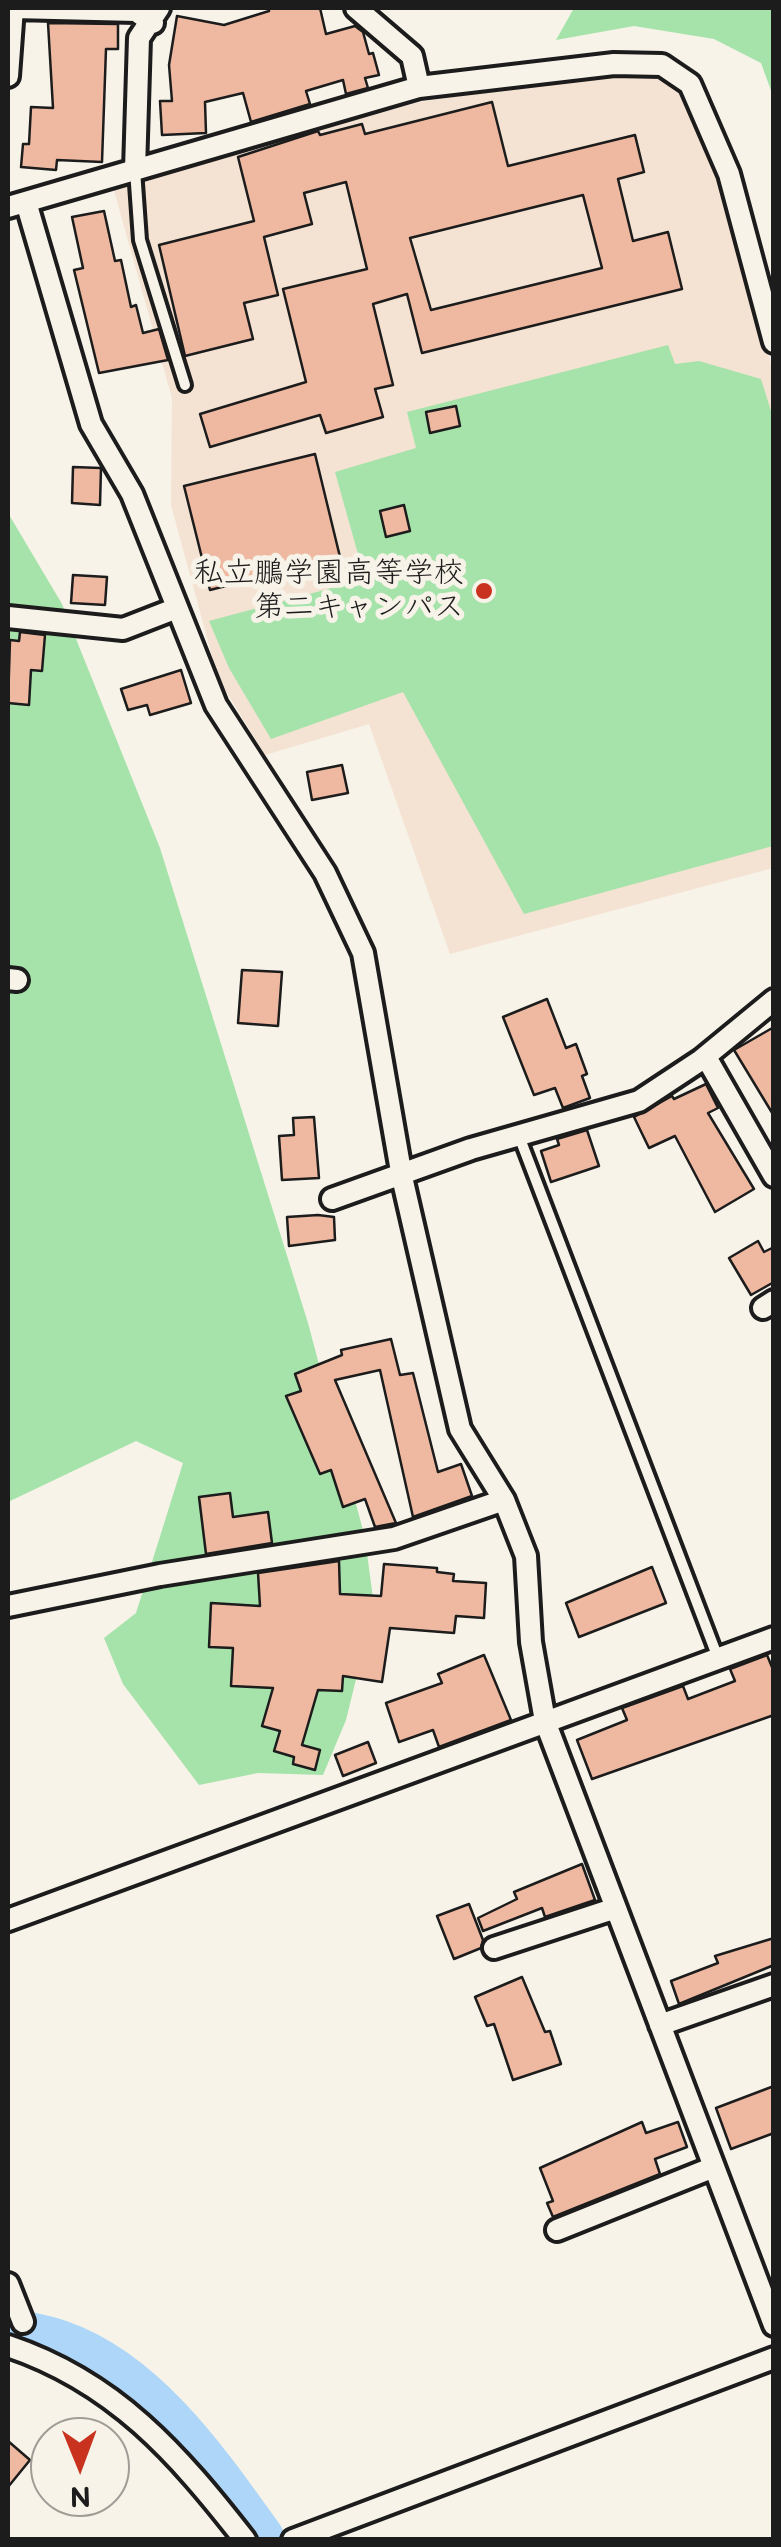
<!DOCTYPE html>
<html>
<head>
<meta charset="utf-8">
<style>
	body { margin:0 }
	#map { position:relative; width:781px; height:2547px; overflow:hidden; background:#f7f3e8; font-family:"Balsamiq Sans",sans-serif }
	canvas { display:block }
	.frame { position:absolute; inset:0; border:10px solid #1c1c1c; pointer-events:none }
	.north { position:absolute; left:30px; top:2417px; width:100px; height:100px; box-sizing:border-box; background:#f7f3e8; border:2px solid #9f9d96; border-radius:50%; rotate:179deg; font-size:28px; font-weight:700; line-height:40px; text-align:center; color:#1c1c1c }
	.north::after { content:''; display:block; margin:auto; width:35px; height:45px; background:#c8321e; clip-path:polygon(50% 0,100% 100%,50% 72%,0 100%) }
</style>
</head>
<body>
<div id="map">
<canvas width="781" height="2547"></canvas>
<div class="frame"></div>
<div class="north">N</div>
</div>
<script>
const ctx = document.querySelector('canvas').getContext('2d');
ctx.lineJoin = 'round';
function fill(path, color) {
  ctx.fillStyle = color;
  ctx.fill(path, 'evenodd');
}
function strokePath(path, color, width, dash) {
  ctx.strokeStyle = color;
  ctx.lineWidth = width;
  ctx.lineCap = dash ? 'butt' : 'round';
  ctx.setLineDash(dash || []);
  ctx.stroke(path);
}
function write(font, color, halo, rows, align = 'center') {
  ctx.font = font + ' "Balsamiq Sans","Klee One",sans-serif';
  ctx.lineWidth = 10;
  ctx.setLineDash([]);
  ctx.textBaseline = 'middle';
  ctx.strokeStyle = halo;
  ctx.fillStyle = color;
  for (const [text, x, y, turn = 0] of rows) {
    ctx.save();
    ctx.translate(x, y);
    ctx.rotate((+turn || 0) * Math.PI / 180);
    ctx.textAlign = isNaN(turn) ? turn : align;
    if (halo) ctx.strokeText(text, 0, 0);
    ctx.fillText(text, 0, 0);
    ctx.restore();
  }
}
fill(new Path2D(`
	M613,73h41l21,8 11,19 32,75 55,196v497l-323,86 -81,-230 -104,31 -47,-77 -47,-173 1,-107 -59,-211 307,-85z`), '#f4e2d2');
fill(new Path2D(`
	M574,8h199v88l-12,-33 -47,-24 -80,-13 -78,14z
	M668,345l7,19 24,-3 62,18 13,42 -1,425 -249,68 -121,-222 -132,47 -42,-71 -20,-47 156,-42 -30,-107 81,-24 -9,-36z
	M8,513l54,91 98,244 148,475 57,215 9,68 -28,114 -23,55 -65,-2 -59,12 -76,-101 -19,-46 32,-25 47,-150 -47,-22 -128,61z`), '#a5e3aa');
strokePath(new Path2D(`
	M8,2328c17,5 35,7 52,13 88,30 152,125 203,196`), '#aed6f8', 42);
const building = new Path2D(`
	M268,8h52l6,26 29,-8 8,6 6,22 4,-1 6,22 -14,3 3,10 -22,6 -3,-14 -37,11 4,13 -59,18 -8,-29 -38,9 1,31 -44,2 -2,-34h12l-3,-36 8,-49 47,9 45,-14z
	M48,23l70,1v25h-12l-4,113 -45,-2 -1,10 -35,-3 2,-23h6l2,-37 22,1z
	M492,102l16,64 127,-31 9,37 -26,7 15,62 35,-9 14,57 -260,64 -15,-59 -34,10 20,81 -18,4 8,28 -57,16 -6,-18 -110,32 -10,-33 106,-32 -23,-93 84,-20 -21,-87 -42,11 8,31 -48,13 14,58 -34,8 9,36 -68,17 -26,-111 95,-24 -16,-64 80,-26 2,4 42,-11 3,10zM583,195l19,73 -171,42 -21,-72z
	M104,211l11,50 6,-1 10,47 5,-2 7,28 16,-4 9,31 -69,13 -25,-103 9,-2 -11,-51z
	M456,406l4,20 -30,7 -4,-21z
	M315,454l25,103 -130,33 -26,-104z
	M73,467l28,1 -1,37 -28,-2z
	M404,505l6,26 -24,6 -6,-26z
	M73,575l34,2 -2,28 -34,-2z
	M20,632l25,3 -3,36 -11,-1 -2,35 -21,-2 2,-63 9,1z
	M181,670l10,33 -41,12 -3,-10 -19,5 -7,-21z
	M342,765l6,28 -36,7 -5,-28z
	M242,970l40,2 -4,54 -40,-3z
	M547,999l19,49 10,-4 11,30 -5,2 8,22 -27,10 -8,-20 -21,7 -31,-78z
	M774,1027v89l-40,-66z
	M706,1084l12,24 -10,5 46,76 -39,23 -40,-76 -26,12 -15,-31 38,-21 2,3z
	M314,1117l5,61 -37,2 -3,-44 15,-1 -1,-17z
	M587,1130l12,36 -48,16 -10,-31 18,-6 -2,-6z
	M318,1215l16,2 1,23 -46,6 -2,-29z
	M758,1241l6,11 10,-5v35l-23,13 -22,-37z
	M391,1339l9,36 13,-2 25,99 23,-8 11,32 -59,21 -33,-147 -45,10 61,143 -21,4 -10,-28 -22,8 -12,-37 -11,4 -34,-78 15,-5 -6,-17 47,-19 -1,-5z
	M230,1493l3,24 35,-5 4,31 -66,11 -7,-57z
	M339,1561l1,33 41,2 3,-32 53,4v4l17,2 -1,7 33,2 -2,35 -28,-2 -2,17 -64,-5 -8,54 -39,-6 -1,15 -24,-1 -16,55 18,5 -5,20 -22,-6 1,-7 -20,-6 6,-20 -18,-5 11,-38 -42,-2 2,-38 -24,-1 2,-44 49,3 -2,-33z
	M652,1567l14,36 -87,34 -13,-34z
	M484,1655l27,65 -72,27 -6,-17 -34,12 -13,-39 56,-20 -4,-9z
	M767,1655l7,17v43l-182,64 -15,-39 50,-20 -5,-12 61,-22 5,13 47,-18 -5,-12z
	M368,1742l8,21 -33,13 -8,-21z
	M582,1864l13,36 -50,17 -3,-9 -59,23 -5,-13 39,-19 -3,-7z
	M469,1904l14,36 -2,8 -27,11 -17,-43z
	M774,1938v27l-95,39 -8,-23 47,-18 -3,-7z
	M522,1977l23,55 5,-1 11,33 -48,16 -19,-56 -7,2 -12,-29z
	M774,2086v47l-43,16 -15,-41z
	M642,2122l4,11 32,-11 9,25 -32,12 5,15 -107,43 -6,-14 6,-2 -13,-33z
	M8,2441l22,19 -22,27z`);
fill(building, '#eeb9a0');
strokePath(building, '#1c1c1c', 2.5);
const lane = new Path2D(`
	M135,170l5,70 45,145
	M519,1136l199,522`);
const street = new Path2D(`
	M14,8l122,3 17,12
	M356,8l56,48 7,31
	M8,76l5,-68
	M135,170l4,-132 20,-30
	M26,202l65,222 41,70 84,211 109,168 38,80 39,224 58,252 44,71 22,56 5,86 14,79 229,604
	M8,207l411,-120 195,-23 48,1 28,19 39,90 45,168
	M8,617l115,12 54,-21
	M8,979l9,1
	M706,1057l68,119
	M332,1199l139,-50 168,-48 62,-41 73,-60
	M763,1308l11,-7
	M8,1606l152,-31 234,-37 110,-38
	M8,1920l766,-282
	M494,1948l122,-40
	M660,2025l114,-40
	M557,2230l157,-63
	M8,2284l15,38
	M8,2346c107,36 169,107 237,194
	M293,2540l481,-182`);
strokePath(lane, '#1c1c1c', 18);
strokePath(street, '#1c1c1c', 28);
strokePath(lane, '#f7f3e8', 10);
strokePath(street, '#f7f3e8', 20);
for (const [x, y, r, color] of [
	[484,591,10,"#c8321e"]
]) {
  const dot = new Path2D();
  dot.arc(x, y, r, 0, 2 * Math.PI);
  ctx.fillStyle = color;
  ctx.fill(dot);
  strokePath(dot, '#f7f3e8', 4);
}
write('30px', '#1c1c1c', '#f7f3e8', [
	["私立鵬学園高等学校",464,574],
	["第二キャンパス",464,608]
], 'right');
</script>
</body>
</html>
